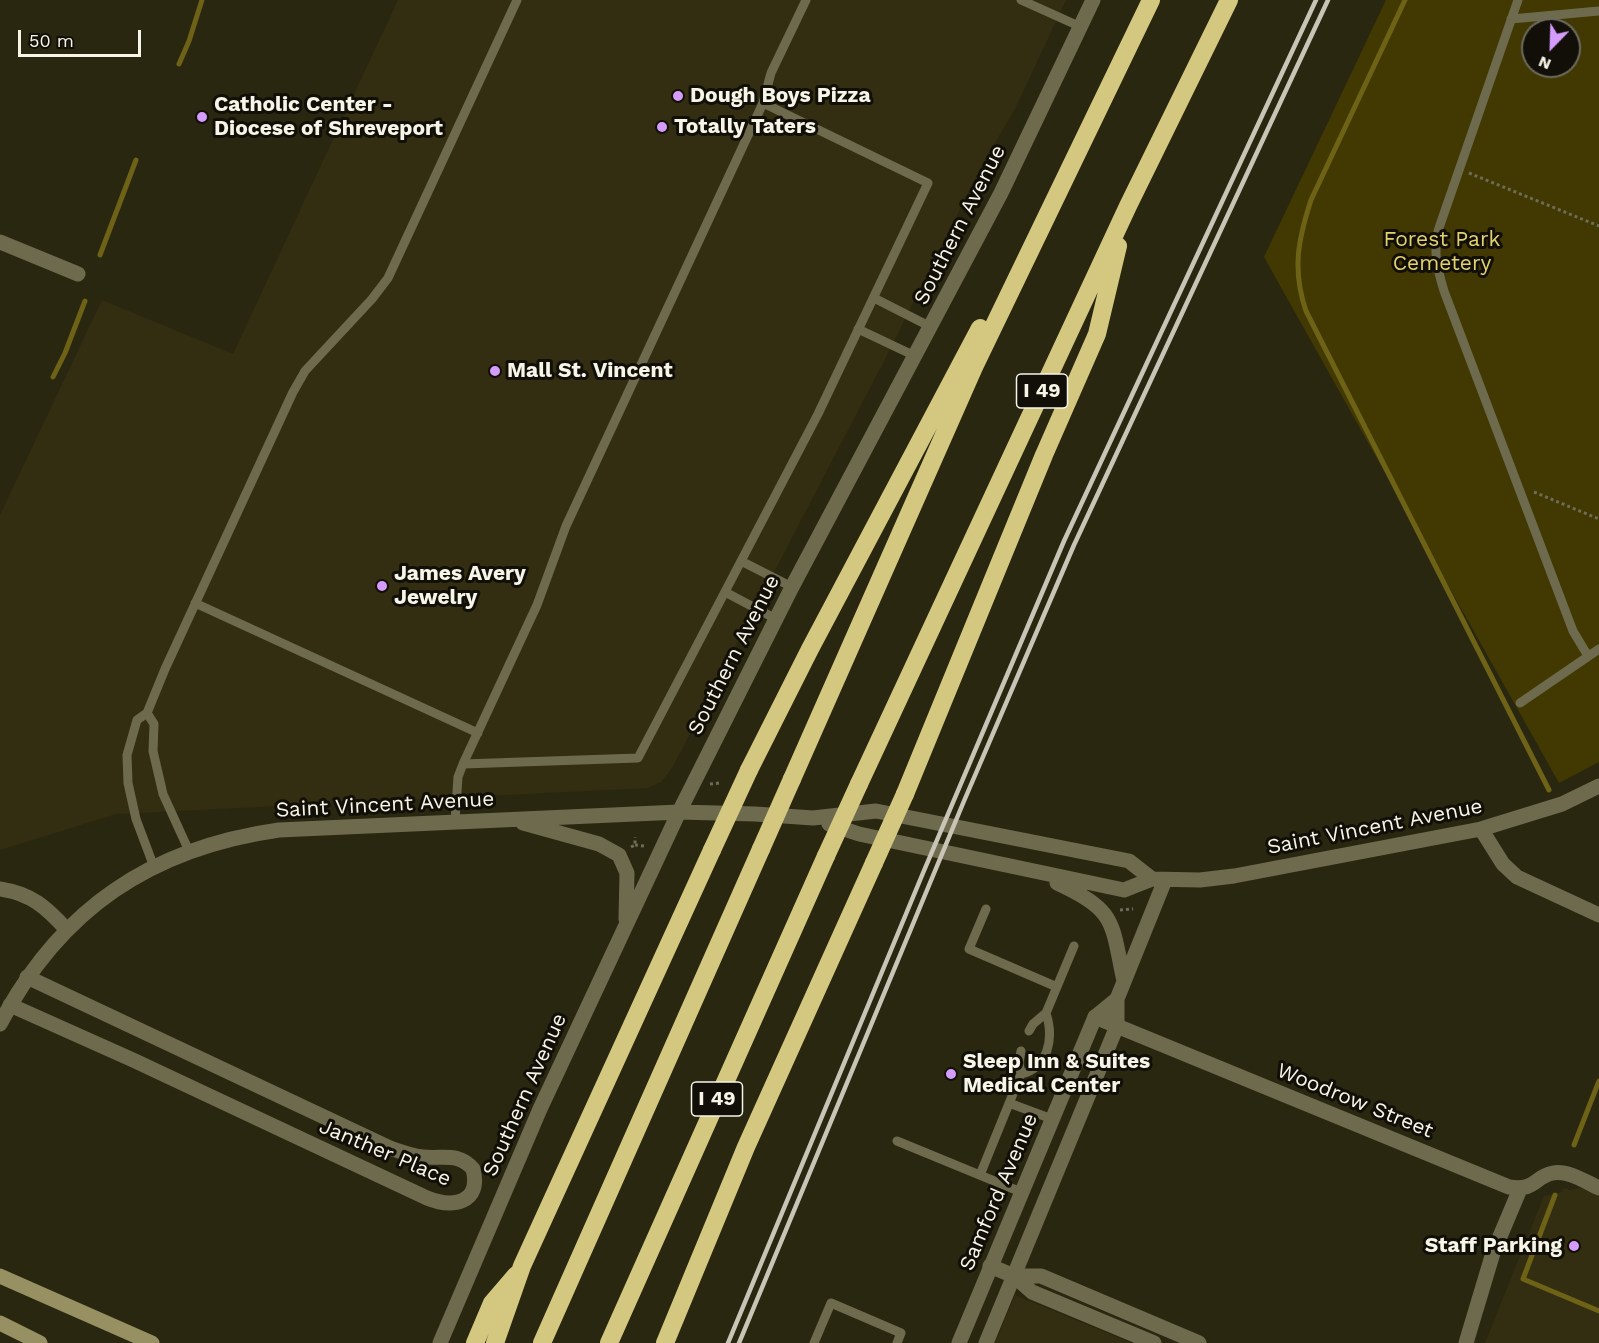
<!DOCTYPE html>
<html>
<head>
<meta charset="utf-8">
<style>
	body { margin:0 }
	#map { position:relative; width:1599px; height:1343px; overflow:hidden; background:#2a2711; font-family:"Work Sans",sans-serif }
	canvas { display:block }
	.north { position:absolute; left:1521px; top:18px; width:60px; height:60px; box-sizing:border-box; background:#110f07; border:2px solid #6d6b61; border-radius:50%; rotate:203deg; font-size:16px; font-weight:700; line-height:24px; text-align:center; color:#f7f5e8 }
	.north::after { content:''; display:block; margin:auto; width:21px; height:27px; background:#d49cfc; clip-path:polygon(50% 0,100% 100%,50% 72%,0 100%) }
	.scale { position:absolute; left:18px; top:30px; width:123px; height:27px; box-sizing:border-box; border:3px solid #f7f5e8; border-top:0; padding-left:8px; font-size:18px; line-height:21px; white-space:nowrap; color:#f7f5e8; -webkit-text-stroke:4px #110f07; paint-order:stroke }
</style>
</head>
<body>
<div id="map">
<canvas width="1599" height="1343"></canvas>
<div class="north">N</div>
<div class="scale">50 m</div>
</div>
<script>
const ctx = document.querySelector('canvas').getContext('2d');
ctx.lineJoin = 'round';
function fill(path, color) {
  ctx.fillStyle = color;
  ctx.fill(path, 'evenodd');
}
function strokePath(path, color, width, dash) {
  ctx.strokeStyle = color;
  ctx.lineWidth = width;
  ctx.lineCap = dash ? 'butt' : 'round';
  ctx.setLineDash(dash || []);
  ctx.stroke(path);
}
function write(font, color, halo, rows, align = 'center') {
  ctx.font = font + ' "Work Sans",sans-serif';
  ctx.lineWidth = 6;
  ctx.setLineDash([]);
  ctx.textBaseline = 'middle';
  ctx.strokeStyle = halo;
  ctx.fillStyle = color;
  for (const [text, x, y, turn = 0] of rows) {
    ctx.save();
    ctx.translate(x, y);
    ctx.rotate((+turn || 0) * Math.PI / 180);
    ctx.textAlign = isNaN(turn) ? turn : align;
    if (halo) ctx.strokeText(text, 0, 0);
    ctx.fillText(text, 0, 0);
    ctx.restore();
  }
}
fill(new Path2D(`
	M398,0h668l-51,109 -31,52 -100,200 -212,407 -11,14 -14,6 -531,26 -116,36v-335l102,-215 131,54z
	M1599,1184v159h-114l59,-147 18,-4 2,-4 6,2z
	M1015,1295l116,48h-136z`), '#332e11');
fill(new Path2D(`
	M1386,0h213v762l-40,21 -295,-526zM1533,30h36v36h-36z`), '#413901');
strokePath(new Path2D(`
	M1405,0l-94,200c-13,40 -19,70 -5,111l243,479
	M179,64l10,-23 13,-41
	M100,255l36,-95
	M53,377l12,-24 20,-52
	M1574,1145l25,-64
	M1555,1195l-32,84 76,32`), '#6e6216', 5);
strokePath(new Path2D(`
	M1469,173l130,53
	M1534,492l65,27
	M710,784l10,-1
	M635,845l9,1
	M631,847l4,-2v-8
	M1120,910l13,-1`), '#6e6b58', 3, [3, 3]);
strokePath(new Path2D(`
	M1021,0l60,27
	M1518,0l-78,225c-8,23 -3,43 4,66l129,340 15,25
	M1511,19l88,-8
	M874,298l57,29
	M858,329l57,27
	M741,561l51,26
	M725,592l51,27
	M195,603l283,130
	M1520,703l79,-54
	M147,713l7,11 -1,27 10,43 26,57
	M463,764l175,-6 180,-344 110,-231 -165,-80
	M455,821l3,-44 5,-13 74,-159 29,-79 197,-423 8,-30 35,-73
	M154,867l-18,-48 -8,-36 -1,-28 10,-35 10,-7 18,-44 128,-277 12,-21 67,-72 16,-21 129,-278
	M986,909l-17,40 88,38
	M1029,1031l4,-7 13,-11
	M1021,1051l-2,12 2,11
	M1009,1103l43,16
	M897,1141l124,51
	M980,1175l41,-101c28,-7 33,-36 25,-61l28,-67
	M814,1343l17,-40 70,30 -4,10`), '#6e6a4e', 9);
strokePath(new Path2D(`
	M0,242l78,32
	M0,889c32,5 46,18 67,41
	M10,1005l123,55 294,138c25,10 55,6 46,-29 -14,-17 -30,-10 -50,-12 -11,-1 -22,-5 -33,-9l-363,-171
	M1095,1017l414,170c28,4 24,-10 44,-14 15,-3 33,9 46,15
	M990,1266l24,10 18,16 122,51
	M1014,1276h27l158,67
	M1466,1343l27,-90 27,-64`), '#6e6a4e', 15);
strokePath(new Path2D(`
	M523,823l76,21 20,11 8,18 -1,46
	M829,824l30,10 265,56 28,-11 48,1 34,-4 247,-47 81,-25 37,-18
	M1481,829l22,35 14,13 82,38
	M1057,883c60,28 54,38 67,98
	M0,1024c60,-115 151,-176 279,-194l400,-18 76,2 58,4 63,-7 253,50 23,18
	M440,1343l100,-234 139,-297 113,-225 209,-394 92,-193
	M959,1343l136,-326 22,-18
	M986,1343l131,-317v-27l48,-119`), '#6e6a4e', 15);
strokePath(new Path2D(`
	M0,1276l152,67
	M0,1323l40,20`), '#979062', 15);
strokePath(new Path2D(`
	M749,770l61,-121 170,-321
	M792,779l182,-412 177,-367
	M859,784l269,-578 101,-206
	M905,794l139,-339 53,-121 21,-88
	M475,1343l17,-40 24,-28
	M495,1343l27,-77 190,-416
	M542,1343l219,-494
	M609,1343l217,-487
	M665,1343l81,-196 128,-284`), '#d4c880', 18);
strokePath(new Path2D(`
	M728,1343l195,-470 141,-332 252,-541
	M739,1343l225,-542 110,-256 254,-545`), '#c8c5b6', 4.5);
strokePath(new Path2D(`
	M761,849l31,-70
	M712,850l37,-80
	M826,856l33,-72
	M874,863l31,-69`), '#d4c880', 18);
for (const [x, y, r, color] of [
	[678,96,6,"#d49cfc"],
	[202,117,6,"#d49cfc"],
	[662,127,6,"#d49cfc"],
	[495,371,6,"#d49cfc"],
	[382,586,6,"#d49cfc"],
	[951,1074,6,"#d49cfc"],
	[1574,1246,6,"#d49cfc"]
]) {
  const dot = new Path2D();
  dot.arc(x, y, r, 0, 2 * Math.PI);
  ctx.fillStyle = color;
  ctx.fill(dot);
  strokePath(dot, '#110f07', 2);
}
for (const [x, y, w] of [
	[1042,391,51],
	[717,1099,51]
]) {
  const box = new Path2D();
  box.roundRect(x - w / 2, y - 17, w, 34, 4.5);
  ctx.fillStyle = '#110f07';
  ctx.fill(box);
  strokePath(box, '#f7f5e8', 1.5);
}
write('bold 20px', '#f7f5e8', null, [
	["I 49",1042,391],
	["I 49",717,1099]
]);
write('bold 21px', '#f7f5e8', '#110f07', [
	["Dough Boys Pizza",690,96],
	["Catholic Center -",214,105],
	["Diocese of Shreveport",214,129],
	["Totally Taters",674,127],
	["Mall St. Vincent",507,371],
	["James Avery",394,574],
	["Jewelry",394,598],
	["Sleep Inn & Suites",963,1062],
	["Medical Center",963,1086],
	["Staff Parking",1562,1246,"right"]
], 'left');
write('21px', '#f7f5e8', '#110f07', [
	["Southern Avenue",960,225,-63],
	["Southern Avenue",734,655,-63],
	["Saint Vincent Avenue",385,805,-3],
	["Saint Vincent Avenue",1375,827,-11],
	["Southern Avenue",525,1095,-66],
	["Woodrow Street",1355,1101,22],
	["Janther Place",385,1153,23],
	["Samford Avenue",999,1192,-67]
]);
write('21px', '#e3d26d', '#110f07', [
	["Forest Park",1442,240],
	["Cemetery",1442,264]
]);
</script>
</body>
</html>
